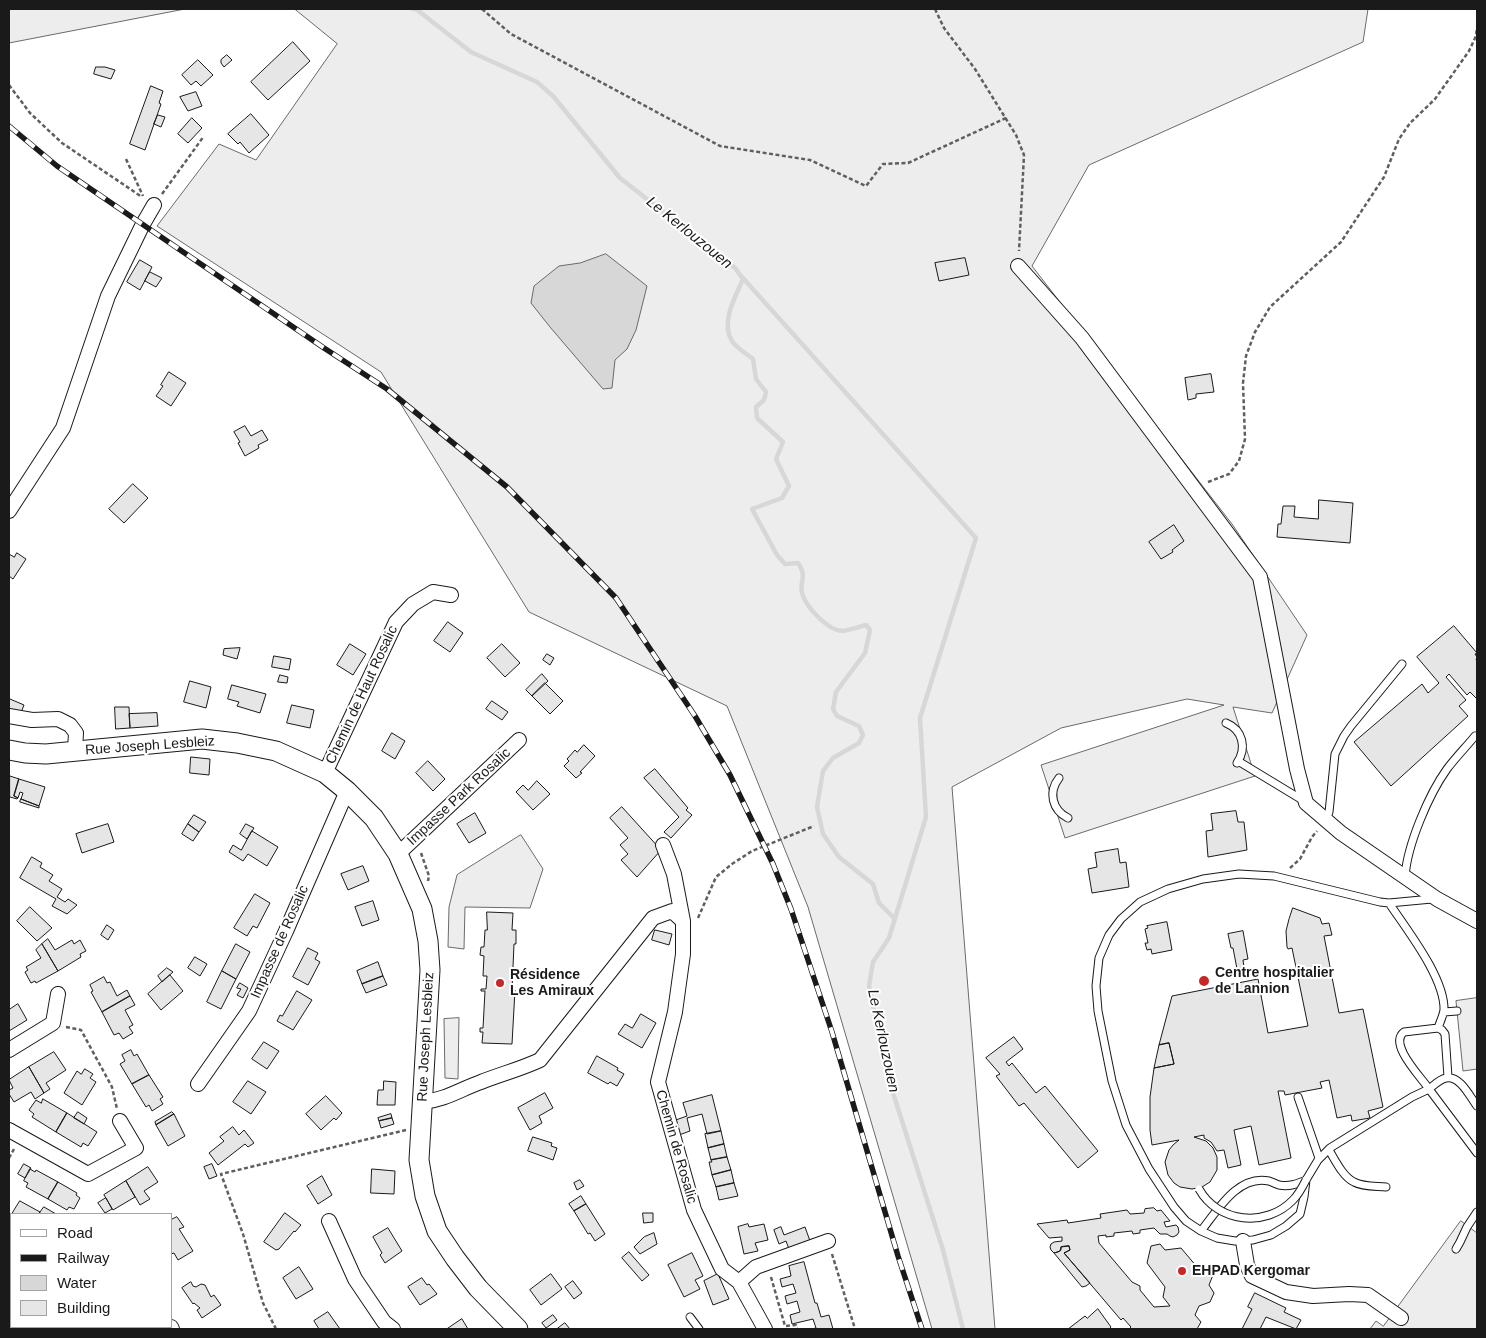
<!DOCTYPE html>
<html>
<head>
<meta charset="utf-8">
<style>
	body { margin:0 }
	#map { position:relative; width:1486px; height:1338px; overflow:hidden; background:#fff; font-family:Arial,sans-serif }
	canvas { display:block }
	.frame { position:absolute; inset:0; border:10px solid #1a1a1a; pointer-events:none }
	.legend { position:absolute; left:10px; top:1213px; width:162px; height:115px; box-sizing:border-box; background:#fff; border:1px solid #a3a3a3; margin:0; padding:6px 9px; list-style:none; font-size:15px; color:#1a1a1a }
	.legend li { display:flex; align-items:center; gap:10px; height:25px }
	.legend b { width:25px; border:1px solid #a3a3a3 }
</style>
</head>
<body>
<div id="map">
<canvas width="1486" height="1338"></canvas>
<div class="frame"></div>
<ul class="legend">
<li><b style="height:6px;background:#fff"></b>Road</li>
<li><b style="height:6px;background:#1a1a1a"></b>Railway</li>
<li><b style="height:14px;background:#d7d7d7"></b>Water</li>
<li><b style="height:14px;background:#e6e6e6"></b>Building</li>
</ul>
</div>
<script>
const ctx = document.querySelector('canvas').getContext('2d');
ctx.lineJoin = 'round';
function fill(path, color) {
  ctx.fillStyle = color;
  ctx.fill(path, 'evenodd');
}
function strokePath(path, color, width, dash) {
  ctx.strokeStyle = color;
  ctx.lineWidth = width;
  ctx.lineCap = dash ? 'butt' : 'round';
  ctx.setLineDash(dash || []);
  ctx.stroke(path);
}
function write(font, color, halo, rows, align = 'center') {
  ctx.font = font + ' Arial,sans-serif';
  ctx.lineWidth = 4;
  ctx.setLineDash([]);
  ctx.textBaseline = 'middle';
  ctx.strokeStyle = halo;
  ctx.fillStyle = color;
  for (const [text, x, y, turn = 0] of rows) {
    ctx.save();
    ctx.translate(x, y);
    ctx.rotate((+turn || 0) * Math.PI / 180);
    ctx.textAlign = isNaN(turn) ? turn : align;
    if (halo) ctx.strokeText(text, 0, 0);
    ctx.fillText(text, 0, 0);
    ctx.restore();
  }
}
const built = new Path2D(`
	M9,9h176l-176,34z
	M295,9h1073l-5,33 -274,123 -57,101 200,258 75,111 -35,78 -39,-6 22,69 -190,62 -24,-73 183,-60 -37,-6 -126,29 -109,59 43,542h-63l-124,-422 -81,-201 -198,-94 -148,-240 -224,-146 62,-82 37,16 81,-116z
	M521,835l22,34 -13,39 -65,-1 -1,42 -16,-2 1,-40 8,-32z
	M1477,998v74v-3l-14,2 -7,-70z
	M459,1018l-1,61 -13,-1 -1,-59z
	M1461,1221l16,12v96h-107l6,-8 7,5z`);
fill(built, '#ededed');
strokePath(built, '#6a6a6a', 1);
const water = new Path2D(`
	M606,254l41,32 -11,44 -9,19 -12,11 -3,28 -9,1 -53,-62 -19,-24 3,-17 25,-20 21,-3z`);
fill(water, '#d7d7d7');
strokePath(water, '#6a6a6a', 1);
strokePath(new Path2D(`
	M413,9h3l55,43 66,30 16,14 67,82 115,90 8,11c-7,17 -23,43 -11,62 4,7 15,13 21,18l3,20 10,13 -2,8 -8,7 1,11 26,24 -7,17 13,27 -7,12 -30,11 25,46 8,9 13,-1c10,14 1,18 4,30 4,14 26,38 41,38 7,-1 16,-4 23,-6l4,5 -5,23 -29,39 -3,17 4,7 22,10 4,9 -4,8 -26,15 -10,13 -6,36 6,27 16,23 34,27 6,19 15,15
	M742,277l234,261 -56,180 6,99 -37,121 -16,24 -4,24 19,91 55,173 20,79`), '#d7d7d7', 4.5);
const building = new Path2D(`
	M293,42l17,19 -42,39 -17,-18z
	M227,55l5,5 -8,7 -3,-4v-3z
	M198,60l15,15 -12,11 -5,-5 -5,4 -9,-10z
	M96,67h9l10,3 -4,9 -17,-5z
	M151,86l12,5 -4,12 2,1 -16,46 -15,-6z
	M196,92l6,14 -14,5 -8,-14z
	M251,114l18,21 -20,18 -9,-11 -2,2 -10,-10z
	M158,115l7,2 -4,10 -7,-3z
	M192,118l10,10 -14,15 -10,-9z
	M965,258l4,17 -30,6 -4,-18z
	M140,260l12,7 -12,23 -13,-8z
	M150,272l12,6 -6,9 -11,-6z
	M169,372l17,11 -15,23 -15,-10 7,-10 -2,-1z
	M1211,374l3,18 -18,2v4l-8,2 -3,-22z
	M245,426l6,10 11,-6 6,10 -10,5 1,3 -14,8 -7,-13 2,-1 -6,-10z
	M133,484l15,14 -24,25 -15,-14z
	M1319,500l34,3 -3,40 -73,-6 1,-13h3l2,-18h12l-1,11 24,2z
	M1174,525l10,16 -12,9 1,2 -12,7 -12,-17z
	M17,553l9,6 -13,20 -4,-3v-22l5,3z
	M448,622l15,11 -13,19 -16,-11z
	M1454,626l23,27 -2,1 2,3 -1,3 1,1v38l-7,-7 -3,3 -18,-21 -3,3 20,23 -7,6 9,10 -77,70 -37,-44 68,-58 6,9 11,-10 -22,-26z
	M350,644l16,10 -13,21 -16,-10z
	M502,644l18,19 -15,14 -18,-19z
	M240,648l-3,11 -14,-4 1,-6z
	M547,654l7,4 -4,7 -7,-5z
	M274,656l17,3 -2,11 -17,-3z
	M542,674l6,7 -16,15 -6,-6z
	M280,675l8,2 -1,6 -9,-1z
	M190,681l21,6 -5,21 -22,-6z
	M545,683l18,18 -13,13 -18,-18z
	M232,685l34,9 -6,19 -23,-7 2,-4 -11,-3z
	M10,699l14,6 -4,10 -11,-6z
	M492,701l16,11 -6,8 -16,-11z
	M292,705l22,5 -4,18 -23,-5z
	M115,707h14l1,21 -14,1z
	M157,713l1,13 -28,2 -1,-14z
	M392,733l13,8 -10,18 -13,-8z
	M584,745l11,11 -15,16 2,1 -6,5 -12,-12 5,-5 -2,-2 8,-9 2,2z
	M191,757l19,2 -1,16 -19,-2z
	M428,761l17,18 -12,12 -17,-18z
	M655,769l33,39 -2,2 6,5 -21,23 -7,-6 15,-15 -35,-39z
	M10,776l9,3 -5,17 4,2 -1,1 -7,-2z
	M19,779l26,8 -6,19 -18,-7 2,-6 -3,-1 -2,6 -4,-2z
	M537,781l13,13 -17,16 -17,-18 7,-7 5,5z
	M21,799l18,7v2l-19,-6z
	M622,807l39,43 -24,27 -16,-17 7,-6 -8,-9 8,-7 -18,-20z
	M1236,811l2,11h6l3,28 -39,7 -2,-26 7,-1 -2,-16z
	M475,813l11,20 -17,10 -12,-19z
	M194,815l12,7 -7,10 -11,-8z
	M108,824l6,18 -32,11 -6,-19z
	M188,824l11,8 -6,9 -11,-7z
	M246,824l8,4 -7,11 -7,-5z
	M252,831l26,16 -11,19 -19,-12 -5,7 -14,-9 4,-7 8,5z
	M1118,849l2,14 6,-1 3,25 -37,6 -4,-24 9,-2 -2,-14z
	M32,857l10,6 -2,4 13,8 -4,6 13,8 -5,8 8,5 3,-3 9,6 -10,9 -15,-8 4,-7 -36,-21z
	M363,866l6,15 -21,9 -7,-16z
	M255,894l15,9 -13,25 -4,-2 -6,10 -13,-8z
	M373,901l6,19 -17,6 -7,-19z
	M30,907l22,21 -15,13 -20,-20z
	M1293,908l27,10 2,6 7,-1 3,12 -8,1 15,77 24,-4 20,98 -15,4 2,7 -18,3 -1,-6 -14,3 -8,-38 -9,2 2,6 -37,7 -1,-4h-6l13,67 -32,7 -8,-39 -17,4 7,35 -13,3 -4,-18 -7,1 -6,-9 -7,-4v-3l-10,2 12,4 7,7 4,9v13l-7,12 -8,5 -10,2 -12,-2 -6,-4 -6,-8 -3,-13 4,-12 4,-5 6,-5 -27,5 -2,-15v-33l4,-29 20,-4 -5,-21 -10,2 13,-49 86,-17 10,54 40,-7 -16,-78 -4,1 -1,-2 -1,-16 3,-12z
	M487,912l26,1 -1,17h4v14h-2l-2,46h3l-3,54 -30,-1 1,-11h-3v-4h3l2,-37h-4v-2h5l1,-13h-4l1,-20 -4,-1 1,-8h3l1,-17h2z
	M1167,922l5,28 -20,4 -1,-5 -4,1 -2,-7h3l-3,-14 3,-1 -1,-2z
	M107,925l7,5 -6,10 -7,-5z
	M655,930l17,4 -3,11 -17,-5z
	M1243,931l5,28 -5,1 1,7 -7,2 -4,-21h-2l-3,-14z
	M48,939l7,11 17,-10 2,4 6,-4 6,11 -6,3 1,3 -23,14 -16,-27z
	M42,944l16,27 -22,12 -1,-2 -4,2 -6,-11 3,-2 -2,-3 15,-9 -5,-8z
	M236,944l14,8 -14,27 -14,-8z
	M308,948l10,5 -3,6 5,3 -12,23 -15,-8z
	M195,957l12,7 -7,12 -12,-8z
	M378,962l5,14 -21,8 -5,-13z
	M167,968l6,4 -11,10 -4,-6z
	M222,971l14,8 -15,30 -14,-7z
	M170,975l13,16 -22,19 -13,-16z
	M383,976l4,9 -21,8 -4,-9z
	M104,977l3,6 3,-1 7,14 10,-6 3,6 -28,16 -11,-20 2,-1 -3,-6z
	M240,983l8,5 -5,10 -6,-3 4,-6 -4,-1z
	M297,991l15,9 -19,30 -16,-9 3,-6 2,1z
	M130,996l5,9 -10,5 8,15 -4,2 4,6 -10,6 -4,-6 -5,2 -12,-23z
	M18,1004l9,16 -18,11v-21z
	M641,1014l15,9 -14,25 -24,-14 7,-10 7,4z
	M1014,1037l9,12 -17,13 3,4 3,-3 24,30 9,-7 53,65 -20,17 -54,-65 -5,3 -23,-30 4,-2 -14,-16z
	M264,1042l15,9 -12,18 -15,-10z
	M1169,1043l5,21 -20,4 5,-23z
	M131,1050l3,6 3,-2 12,21 -17,9 -12,-20 5,-3 -3,-6z
	M54,1052l12,18 -20,13 4,6 -6,4 -15,-26z
	M597,1056l21,12 -1,2 7,4 -7,12 -7,-4 -2,2 -20,-11z
	M29,1067l15,26 -9,6 -4,-7 -17,10 -5,-8v-4l4,-2 -4,-8z
	M85,1069l8,5 -3,4 6,4 -14,23 -18,-12 13,-22 4,3z
	M149,1075l14,22 -3,2 3,5 -11,7 -3,-6 -3,2 -14,-23z
	M248,1081l18,11 -15,22 -18,-12z
	M384,1081l12,1 -1,23h-18l1,-15h5z
	M545,1093l8,15 -14,8 3,7 -12,7 -12,-22z
	M712,1095l9,36 -14,3 -5,-20 -15,4 3,13 -11,4 -6,-14 14,-5 -4,-13z
	M326,1096l16,17 -6,7 -2,-2 -13,12 -15,-16z
	M43,1099l24,14 -11,19 -24,-15 2,-3 -5,-4 7,-10 5,3z
	M78,1112l9,6 -3,6 -10,-6z
	M172,1112l2,2 -18,11 -1,-3z
	M67,1113l30,19 -9,14 -5,-3 -2,4 -25,-15z
	M174,1114l11,22 -17,10 -12,-21z
	M391,1114l1,4 -13,3 -1,-3z
	M392,1118l2,6 -13,4 -2,-7z
	M233,1127l6,8 5,-5 10,13 -6,4 -3,-3 -27,21 -9,-12 15,-12 -4,-4z
	M721,1131l3,13 -16,4 -3,-14z
	M533,1137l19,6 -1,3 6,2 -4,12 -25,-9z
	M724,1144l3,13 -16,3 -3,-12z
	M727,1157l4,13 -19,5 -3,-13h3l-1,-2z
	M24,1164l7,4 -6,10 -7,-4z
	M212,1164l5,12 -8,3 -5,-12z
	M148,1167l10,15 -14,9 6,8 -10,6 -14,-24z
	M30,1169l5,3 1,-2 22,12 -10,17 -22,-12 2,-4 -4,-2z
	M372,1169l23,2 -1,23 -23,-1z
	M731,1170l3,13 -18,4 -4,-12z
	M322,1176l10,19 -14,9 -11,-18z
	M580,1180l4,6 -7,4 -3,-7z
	M126,1181l9,16 -22,13 -9,-15z
	M58,1182l19,11 -1,2 4,3 -6,11 -5,-2 -2,3 -19,-11z
	M734,1183l4,13 -19,4 -3,-13z
	M581,1196l5,8 -12,7 -5,-7z
	M106,1198l6,11 -7,4 -7,-10z
	M20,1201l20,11 -1,2h-27z
	M586,1204l19,30 -10,7 -5,-8 -2,1 -14,-23z
	M44,1207l12,7h-17z
	M1154,1208l3,3 4,-1 9,11 -6,1 2,5 10,-2 2,2 1,5 -2,3 -4,2 -3,-1 -3,-2h-7l-6,-6 -14,2v3l-7,1 -1,-3 -18,2v3l-8,1v-2l-8,1 1,7 33,39 8,4v4l14,17 16,-1 -7,-9 2,-10 -18,-24 4,-17 9,-2 5,6 16,-2 16,19 8,-1 8,9 -4,10 5,8 -4,9 -11,4 -4,9 6,7 -4,7h-68l2,-2 -8,-9 -2,2 -57,-67 6,-3 -1,-4 -8,1v3l-3,2 -4,1 -3,-3 -1,-3 1,-3 3,-2 8,-1v-4l-13,1 -12,-14 30,-4 1,3 33,-5 -1,-4 27,-4 3,4 14,-1 1,-4z
	M285,1213l16,12 -6,7 -1,-1 -15,18 -3,1 -12,-8z
	M643,1213h10v9l-9,1z
	M177,1217l7,10 -5,2 14,22 -15,9 -4,-7 -3,1v-34z
	M748,1224l1,3 15,-3 4,16 -13,3 3,8 -14,3 -6,-27z
	M781,1227l3,8 21,-8 5,14 -21,8 -3,-8 -7,3 -5,-14z
	M388,1228l14,23 -17,12 -5,-8 2,-2 -9,-16z
	M654,1233l3,11 -17,10 -6,-7 10,-10z
	M1069,1246l1,4 -6,3 26,30 -4,3 -4,1 -28,-34 6,-2 1,-4z
	M629,1252l20,23 -7,6 -20,-23z
	M692,1253l11,23 -8,4 5,9 -16,8 -16,-32z
	M804,1262l11,41h2l4,14 8,-2 4,14h-22l5,-1 -3,-9 -21,5 -2,-9 10,-3 -3,-11 -10,3 -2,-8 11,-3 -3,-9 -11,3 -2,-8 11,-3 -2,-10z
	M299,1267l14,22 -17,10 -13,-21z
	M551,1274l11,15 -21,16 -11,-15z
	M718,1274l11,25 -16,6 -9,-24z
	M422,1278l5,7 2,-1 8,10 -17,11 -12,-18z
	M573,1281l9,12 -8,6 -9,-12z
	M191,1282l2,4 3,1 5,-3 4,1 6,12 3,-2 7,10 -19,13 -5,-8 3,-2 -6,-5 -1,1 -11,-16z
	M1255,1293l31,15 -2,4 17,8 -5,9 -30,-12 -6,12h-18l10,-20 -4,-2z
	M1098,1309l13,18 -2,2h-41l17,-13 2,2z
	M11,1310v17h7l-4,2 -2,-1 -3,1v-18z
	M328,1312l12,17h-21l-5,-8z
	M553,1315l4,5 -11,8 -4,-5z
	M462,1319l6,10h-21z
	M565,1323l5,6h-13z`);
fill(building, '#e6e6e6');
strokePath(building, '#1a1a1a', 1);
const lane = new Path2D(`
	M1226,723c17,7 21,25 11,40
	M1238,761l66,40
	M1059,778c-11,14 -7,32 9,40
	M1326,820l3,-8 6,-58 9,-18 7,-10 51,-62
	M1405,877c2,-32 24,-83 42,-108 9,-12 19,-22 28,-33
	M1432,899l-43,4 -9,-1 -106,-26 -35,-2 -36,5 -35,10 -28,13 -19,17 -12,16 -10,23 -3,28 2,25 14,70 14,44 23,44 25,38 12,14 15,10 16,7 18,3 18,-1 18,-5 15,-9 14,-12 4,-17 2,-17 12,-20 12,-12 82,-51 17,-8c-8,-12 -41,-45 -25,-57l34,-4 4,2 3,4 3,43
	M1389,903c18,27 56,75 55,107 -1,6 -4,12 -6,18
	M1444,1012l13,-1
	M1298,1097l21,61
	M1477,1106c-7,-9 -17,-31 -31,-28 -6,1 -12,7 -17,11l48,64
	M1329,1150c6,10 14,27 25,32 9,5 22,4 32,5
	M1201,1231c16,-20 37,-57 68,-50 3,1 7,3 10,4 10,2 18,-1 27,-5
	M1456,1249l4,-7 7,-15 10,-15
	M690,1317l9,12`);
const street = new Path2D(`
	M1018,266l64,72 178,239 37,192 9,34 35,30 96,66 40,22
	M9,511l54,-83 45,-132 35,-72 11,-19
	M9,716l23,4 26,-1 12,6 6,8 -1,17
	M325,773l71,-151 17,-18 20,-12 18,3
	M663,845l11,29 9,47v33l-8,58 -17,70 36,128 28,59 17,13
	M398,854l121,-114
	M9,1050l44,-27 5,-29
	M198,1084l51,-73 37,-80 61,-140
	M423,1102c22,-2 38,-13 58,-20 20,-8 40,-13 59,-22l113,-142 19,-7 11,10
	M9,1130l79,44 48,-26 -16,-27
	M329,1221l26,58 29,43 9,7
	M1243,1241l4,24 5,11 34,16 27,4 36,-2 19,1 33,23
	M9,1247l2,2
	M171,1327l1,2
	M76,1329l4,-2
	M765,1329l-26,-47 17,-15 72,-26`);
const secondary = new Path2D(`
	M9,750l16,3 21,1 156,-15 35,4 39,8 49,22 22,18 27,27 24,36 24,55 6,32 2,29 -11,190 6,36 12,35 18,27 23,30 40,41`);
strokePath(lane, '#1a1a1a', 9);
strokePath(street, '#1a1a1a', 16);
strokePath(secondary, '#1a1a1a', 21);
strokePath(new Path2D(`
	M482,9l29,25 209,112 90,14 56,26 17,-22 25,-1 98,-45
	M935,9l9,19 31,41 41,66 8,20 -5,96
	M9,85l21,28 32,30 80,54
	M126,159l17,37
	M162,194l42,-58
	M1208,482l21,-8 10,-13 6,-22 -2,-56 3,-27 9,-24 15,-25 71,-65 43,-65 15,-38 11,-16 25,-24 34,-48 7,-15 1,-8
	M421,853l8,23 -1,5
	M1290,868l10,-9 12,-22 5,-6
	M698,918l18,-41 16,-13 20,-13 62,-25
	M66,1027l15,3 31,57 5,22
	M9,1158l5,-9
	M832,1254l23,75
	M771,1277l14,49 11,-1 1,4
	M276,1329l-13,-26 -20,-69 -22,-60 185,-44`), '#5f5f5f', 2.5, [4, 2.5]);
strokePath(lane, '#fff', 7);
strokePath(street, '#fff', 14);
strokePath(secondary, '#fff', 19);
const rail = new Path2D(`
	M9,126l48,40 267,182 63,41 120,98 109,111 79,118 35,59 43,89 18,45 41,123 66,224 24,73`);
strokePath(rail, '#1a1a1a', 5.5);
strokePath(rail, '#fff', 4, [11]);
const laneBridge = new Path2D(`
	M1199,1189c19,34 67,39 94,11 6,-6 9,-12 13,-20`);
strokePath(laneBridge, '#1a1a1a', 9, []);
strokePath(laneBridge, '#fff', 7);
for (const [x, y, r, color] of [
	[1204,981,6,"#c62828"],
	[500,983,5,"#c62828"],
	[1182,1271,5,"#c62828"]
]) {
  const dot = new Path2D();
  dot.arc(x, y, r, 0, 2 * Math.PI);
  ctx.fillStyle = color;
  ctx.fill(dot);
  strokePath(dot, '#fff', 2);
}
write('14px', '#1a1a1a', '#fff', [
	["Chemin de Haut Rosalic",362,695,-65],
	["Rue Joseph Lesbleiz",150,746,-4],
	["Impasse Park Rosalic",459,797,-43],
	["Impasse de Rosalic",280,942,-66],
	["Rue Joseph Lesbleiz",426,1037,-87],
	["Chemin de Rosalic",676,1147,74]
]);
write('bold 14px', '#1a1a1a', '#fff', [
	["Centre hospitalier",1215,973],
	["de Lannion",1215,989],
	["Résidence",510,975],
	["Les Amiraux",510,991],
	["EHPAD Kergomar",1192,1271]
], 'left');
write('italic 15px', '#1a1a1a', '#fff', [
	["Le Kerlouzouen",689,233,39],
	["Le Kerlouzouen",883,1041,78]
]);
</script>
</body>
</html>
